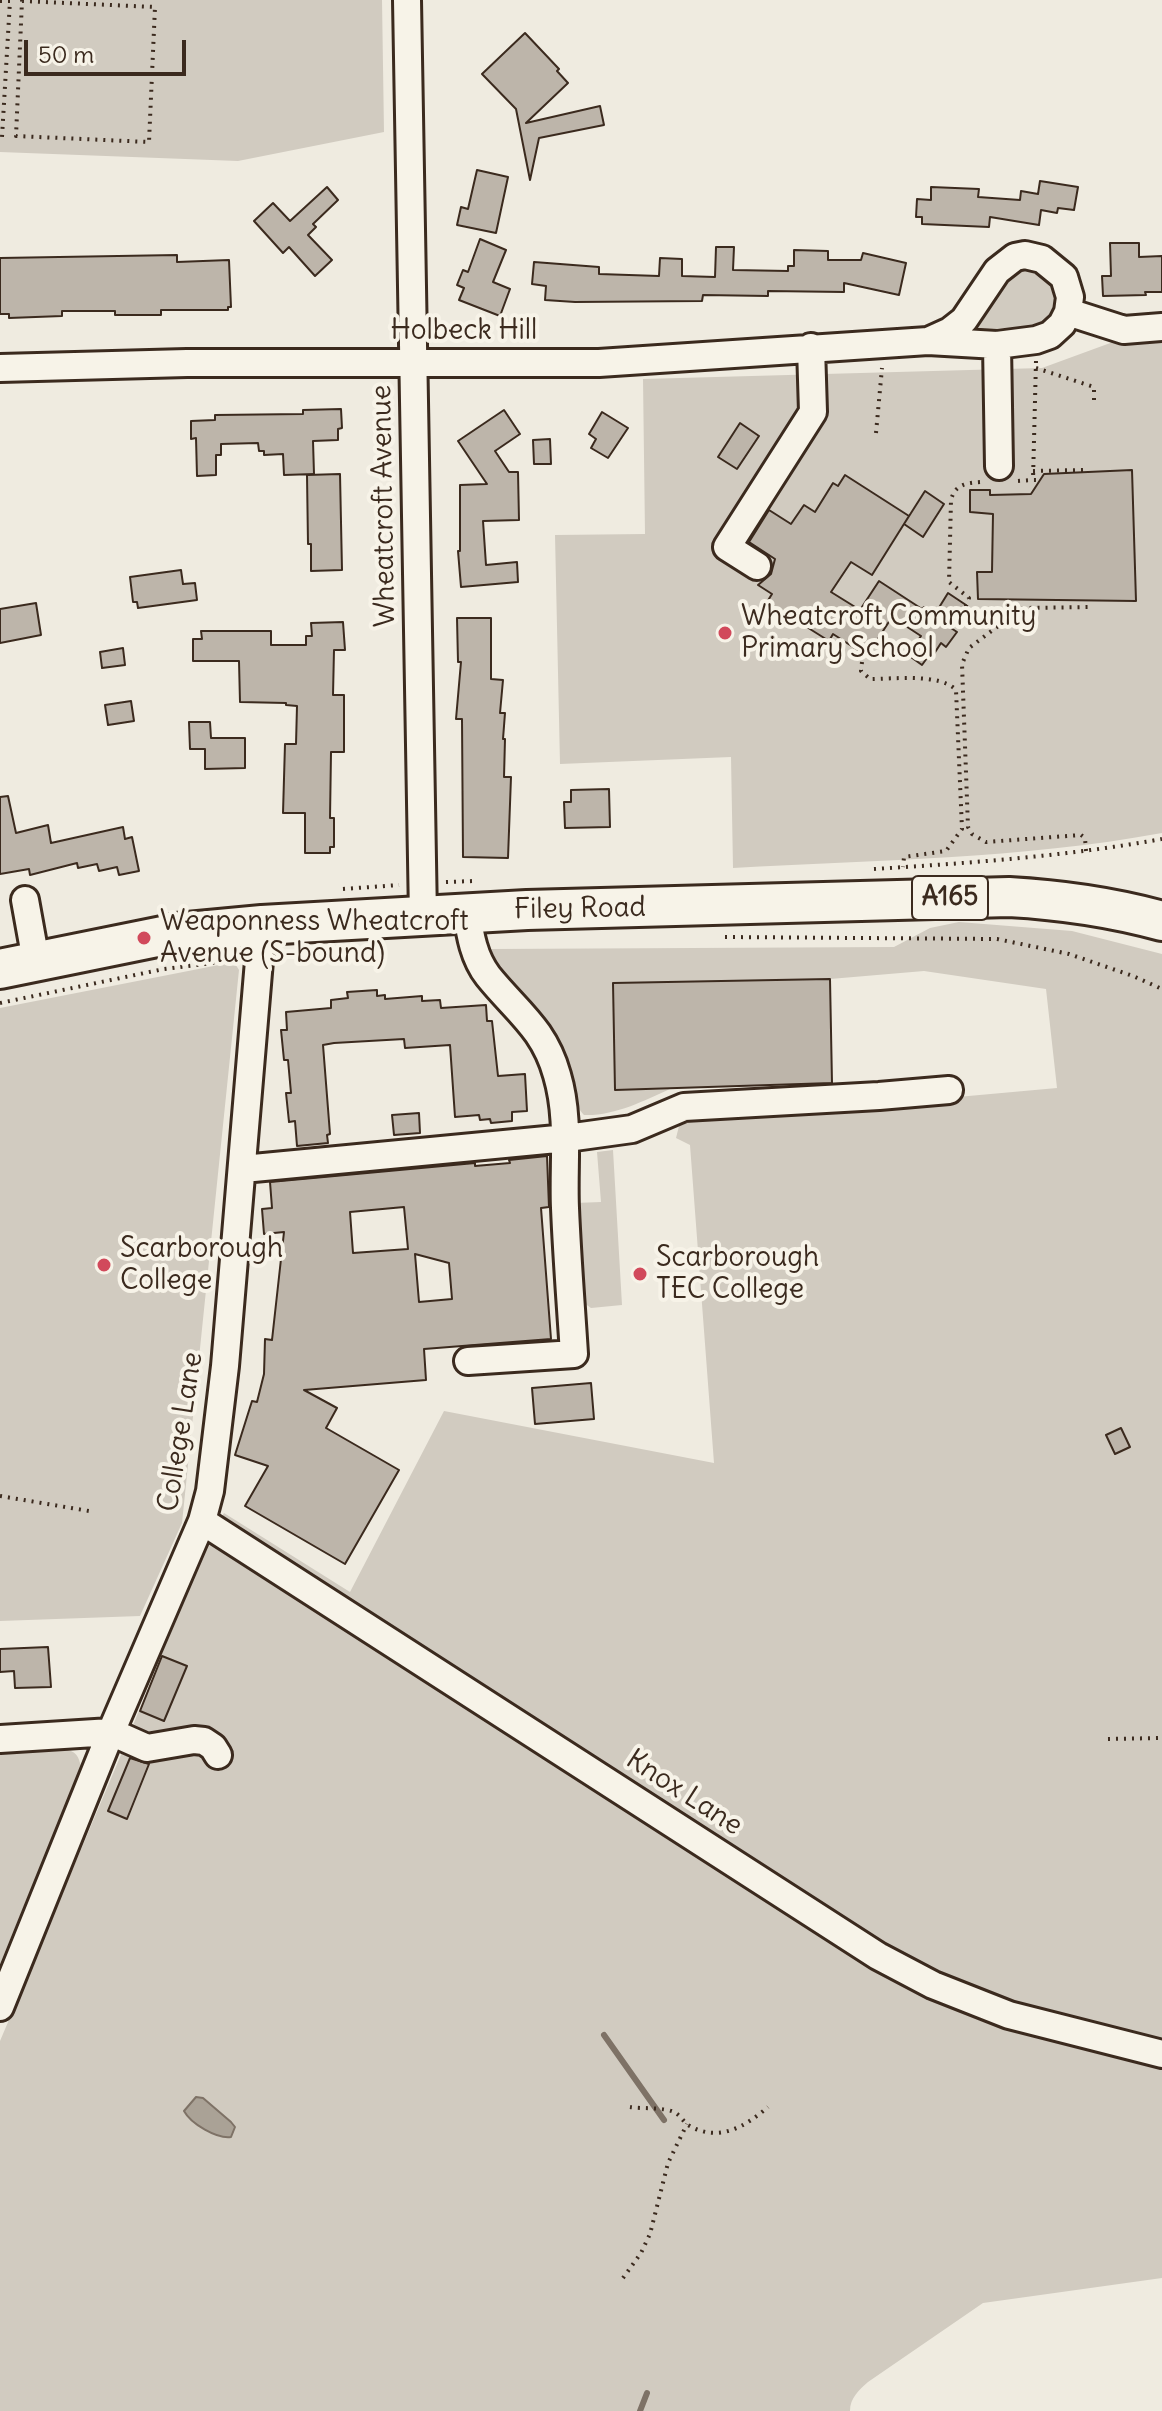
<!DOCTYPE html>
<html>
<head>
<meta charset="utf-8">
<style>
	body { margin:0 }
	#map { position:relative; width:1162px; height:2411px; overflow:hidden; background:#efebe0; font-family:Delius,sans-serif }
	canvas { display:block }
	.scale { position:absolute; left:24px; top:40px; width:162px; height:36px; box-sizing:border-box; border:4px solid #3b2a1e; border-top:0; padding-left:10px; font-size:24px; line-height:28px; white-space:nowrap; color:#3b2a1e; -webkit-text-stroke:6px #f7f3e8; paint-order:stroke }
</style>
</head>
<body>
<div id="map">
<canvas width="1162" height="2411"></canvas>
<div class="scale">50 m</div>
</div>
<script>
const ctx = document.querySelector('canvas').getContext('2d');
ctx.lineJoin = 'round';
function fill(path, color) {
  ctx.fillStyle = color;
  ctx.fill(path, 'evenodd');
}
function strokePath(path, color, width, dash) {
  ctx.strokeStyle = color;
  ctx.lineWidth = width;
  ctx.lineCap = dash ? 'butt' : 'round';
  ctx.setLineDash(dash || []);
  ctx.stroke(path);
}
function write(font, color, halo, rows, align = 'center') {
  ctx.font = font + ' Delius,sans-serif';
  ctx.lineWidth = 8;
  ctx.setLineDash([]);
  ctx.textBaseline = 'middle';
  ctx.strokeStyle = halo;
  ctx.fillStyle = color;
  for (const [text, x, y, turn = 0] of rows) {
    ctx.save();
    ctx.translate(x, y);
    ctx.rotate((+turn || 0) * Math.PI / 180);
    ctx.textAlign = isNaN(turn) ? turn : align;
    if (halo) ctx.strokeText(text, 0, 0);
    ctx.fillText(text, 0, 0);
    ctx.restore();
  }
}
fill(new Path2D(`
	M0,0h382l2,132 -146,29 -238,-9z
	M1034,265l28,28 -8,22 -18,13 -60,1 -3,-3 36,-56z
	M1162,339v494c-141,26 -287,27 -429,35l-2,-111 -171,7 -5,-229 90,-1 -2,-155 399,-11 71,-26z
	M959,922l113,9 90,23v1324l-179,25 -115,79c-9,8 -18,16 -18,29h-850v-370l123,-291 86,-213 15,-24 126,79 94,-181 270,52 -24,-318 -14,-7 3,-12 13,-5 365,-33 -11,-99 -122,-18 -94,8 -216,4 1,107 55,-1c-27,12 -55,27 -86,26 -11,-11 -11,-31 -14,-47 -3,-9 -8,-20 -13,-28 -17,-33 -56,-57 -66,-91l403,-2 36,-19z
	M234,962l5,8 -57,553 -42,93 -140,5v-613z
	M613,1150l9,155 -31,3 -7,-5 -9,-100 26,-1 -4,-50z
	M64,1749c12,2 15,7 17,19l-81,196v-211z`), '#d1cbc0');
const water = new Path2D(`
	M196,2097l7,1 28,24 4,5 -4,10c-14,2 -40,-13 -47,-26z`);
fill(water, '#aaa296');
strokePath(water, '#7e7266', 2);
strokePath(new Path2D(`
	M604,2035l60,85
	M640,2411l7,-18`), '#7e7266', 6);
const building = new Path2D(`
	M525,33l34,36 -2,2 11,12 -42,40 74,-17 4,19 -65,13 -9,42 -14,-71 -34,-35z
	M477,170l31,7 -12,56 -39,-8 4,-18 7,2z
	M1040,181l38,6 -4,23 -16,-2 -1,5 -16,-3 -2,15 -49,-8 -1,10 -67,-3v-7h-6l1,-18 14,1v-13l48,2 -1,8 42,3 1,-9 17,3z
	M327,187l11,13 -25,24 3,3 -8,8 24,25 -17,16 -26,-29 -6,6 -29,-32 19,-18 17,18z
	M480,239l26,11 -13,32 17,7 -10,27 -41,-16 5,-12 -7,-3 6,-15 5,2z
	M1110,243h29v14l23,-1v36h-17l1,3 -43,1 -1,-20h9z
	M716,247h18l-1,23 55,1v-5h6v-16l34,1v9h33l2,-7 43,10 -7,32 -55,-12v9l-76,-1v5l-65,-1 -1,6 -127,1 -30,-2 1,-14 -14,-2 2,-22 65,5v7l60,2 1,-18 22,1v17l33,1z
	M177,255v7l52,-2 2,47h-3v3h-67v5h-46v-4h-53v5l-53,2v-4h-9v-56z
	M341,409l1,19 -4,1v11l-25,1 1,33 -30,1 -1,-21 -19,1v-4h-5l-1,-8 -37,1v11h-5v20l-19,1 -1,-38 -5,1v-18l24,-1v-5l88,-1v-4z
	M504,410l16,24 -25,17 14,21h9l1,48 -36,1 3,44 31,-3 1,20 -57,5 -3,-36h2v-66l27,-1 -29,-43z
	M602,412l26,16 -20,30 -17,-10 5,-9 -7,-5z
	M740,423l19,13 -22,33 -19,-12z
	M550,439l1,25h-17l-1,-24z
	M1132,470l4,131 -158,-2 -1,-27h15l1,-58 -23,-2v-22h20v5l41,-1 13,-20z
	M340,474l2,96 -31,1v-27h-3l-1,-69z
	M845,475l64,41 -37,59 -21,-13 -20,30 29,18 19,-29 43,28 2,-2 11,7 13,-21 18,12 -15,23 6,4 -11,15 -5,-4 -11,17 -3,-2 -5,7 -14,-10 13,-19 -29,-19 -25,39 -34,-22 -4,7 -62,-39 5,-8 -14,-9 13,-11 4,-15 -26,-17 20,-32 22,14 13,-19 11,7 18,-29 5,3z
	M925,491l19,13 -21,33 -19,-13z
	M181,570l2,14 12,-1 2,17 -59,8 -1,-6h-4l-3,-25z
	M36,603l5,32 -41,8v-34z
	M457,618h34v61l12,1 -3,33h5l-2,26h2l-1,38h7l-3,81 -45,-1 -1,-138h-6l5,-57h-3z
	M343,622l2,28h-11l-1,45h11v57h-13l-1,66h4v29h-4v6h-25v-40h-22l2,-69h11l1,-38 -11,-1v-2l-46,-1 -1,-41h-46v-22h9l-1,-8h70v14h35v-9h6l-1,-13z
	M123,648l2,17 -23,3 -2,-16z
	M131,701l3,20 -26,4 -3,-20z
	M189,722h21l1,16h34v30l-40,1v-20h-15z
	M609,789l1,38 -45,1 -1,-26h7v-12z
	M8,796l8,37 32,-8 3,18 72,-16 2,12 7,-2 7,34 -20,4 -2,-8 -18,4 -2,-7 -19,4 -1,-5 -47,12 -1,-6 -29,5v-77z
	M830,979l2,104 -217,7 -2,-107z
	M377,990v6l8,-1v4l37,-3v5l18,-1 1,8 45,-3 1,16h5l6,55 27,-2 2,37 -15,1v9l-21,2 -1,-4 -10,1 -1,-5 -24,2 -5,-72 -45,3 -1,-9 -70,4 -11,2 7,89 -3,1 1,8 -31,3 -2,-25 -6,1 -3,-29h5l-3,-33h-4l-3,-30h6l-1,-18 45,-4v-8l17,-2 -1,-6z
	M419,1113l1,20 -26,2 -2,-20z
	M547,1156l2,51 -8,1 10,131 -127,10 2,31 -122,10 33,18 -11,20 73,42 -54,94 -100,-58 23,-40 -33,-11 17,-54 5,1 7,-28 1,-35 7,1 12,-108 -20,2 -2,-25 10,-1 -2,-26 205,-19v3l35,-3 -1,-3zM404,1207l4,42 -55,4 -3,-41zM415,1254l34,9 3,36 -33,3z
	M591,1383l3,36 -59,5 -3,-36z
	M1121,1428l9,19 -15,7 -9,-19z
	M48,1647l3,40 -36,1 -1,-17 -14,1v-23z
	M162,1656l25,10 -23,55 -24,-10z
	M130,1758l19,6 -22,55 -19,-8z`);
fill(building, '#bdb5aa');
strokePath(building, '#3b2a1e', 2);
const minor = new Path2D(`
	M407,0l16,916
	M1068,312l56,18 38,-3
	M997,345l2,121
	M0,368l187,-5h412l329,-22 69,4 39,-5 14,-5 12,-11 6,-12 2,-15 -6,-20 -22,-18 -17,-4 -10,2 -18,14 -33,49 -14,11 -22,10
	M757,566l-30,-19 86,-135 -2,-65
	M25,900l11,61
	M467,913c3,22 7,45 21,63 28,35 56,52 69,99 13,44 6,88 8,133 2,49 6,98 9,146l-106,7
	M243,1169l324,-31 65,-9 52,-22 195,-11 70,-6
	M202,1521l676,435 55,29 76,30 153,39
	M0,1739l111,-7 36,16 47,-8 10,1 9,6 5,8
	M0,2007l111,-275 91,-211 8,-30 15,-125 37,-441`);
const highway = new Path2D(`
	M0,969l177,-36 85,-8 265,-15 482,-13c53,3 102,10 153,24`);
strokePath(minor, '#3b2a1e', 32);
strokePath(highway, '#3b2a1e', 44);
strokePath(new Path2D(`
	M0,1h10l-8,136h-2
	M22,1l133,6 -6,135 -133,-6z
	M1036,361l-3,119h6
	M1036,368l58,19v18
	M876,433l6,-65
	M1033,471l50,-1
	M1018,481l15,-1
	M963,614l6,-16 -20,-16 2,-82c4,-16 16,-17 30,-18
	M862,662l-1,9 9,8c23,0 70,-6 86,11l6,139 -16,22 -42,6 -1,10
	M1086,851l-1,-13 -4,-3 -95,7 -14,-8 -4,-7 -6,-163 7,-16 53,-40 71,-1
	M874,869c97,-6 193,-13 288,-30
	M446,882l28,-1
	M343,889l56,-4
	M725,937l272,2 72,15 64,22 29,13
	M0,1003l164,-34 73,-9
	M0,1496l89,15
	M1108,1739l54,-1
	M630,2107c13,2 32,0 44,5 6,3 9,9 14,13 30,18 57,2 80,-18
	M623,2278l18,-25 9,-19 18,-71 19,-39`), '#3b2a1e', 4, [2, 6]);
strokePath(minor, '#f7f3e8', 26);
strokePath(highway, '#f7f3e8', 38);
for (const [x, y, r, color] of [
	[725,633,8,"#d1495b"],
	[144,938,8,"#d1495b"],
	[104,1265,8,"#d1495b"],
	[640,1274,8,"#d1495b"]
]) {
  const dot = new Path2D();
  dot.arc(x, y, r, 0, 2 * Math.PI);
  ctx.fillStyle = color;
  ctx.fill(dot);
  strokePath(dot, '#f7f3e8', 3);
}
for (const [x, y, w] of [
	[950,898,76]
]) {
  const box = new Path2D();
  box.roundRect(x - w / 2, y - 22, w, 44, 6);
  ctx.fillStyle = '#f7f3e8';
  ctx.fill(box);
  strokePath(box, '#3b2a1e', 2);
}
write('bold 26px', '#3b2a1e', null, [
	["A165",950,898]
]);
write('28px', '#3b2a1e', '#f7f3e8', [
	["Holbeck Hill",464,331],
	["Wheatcroft Avenue",384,506,-91],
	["Filey Road",580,909,-1],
	["College Lane",181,1432,-81],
	["Knox Lane",684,1793,33]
]);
write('28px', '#3b2a1e', '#f7f3e8', [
	["Wheatcroft Community",741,617],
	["Primary School",741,649],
	["Weaponness Wheatcroft",160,922],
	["Avenue (S-bound)",160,954],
	["Scarborough",120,1249],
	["College",120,1281],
	["Scarborough",656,1258],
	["TEC College",656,1290]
], 'left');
</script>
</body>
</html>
